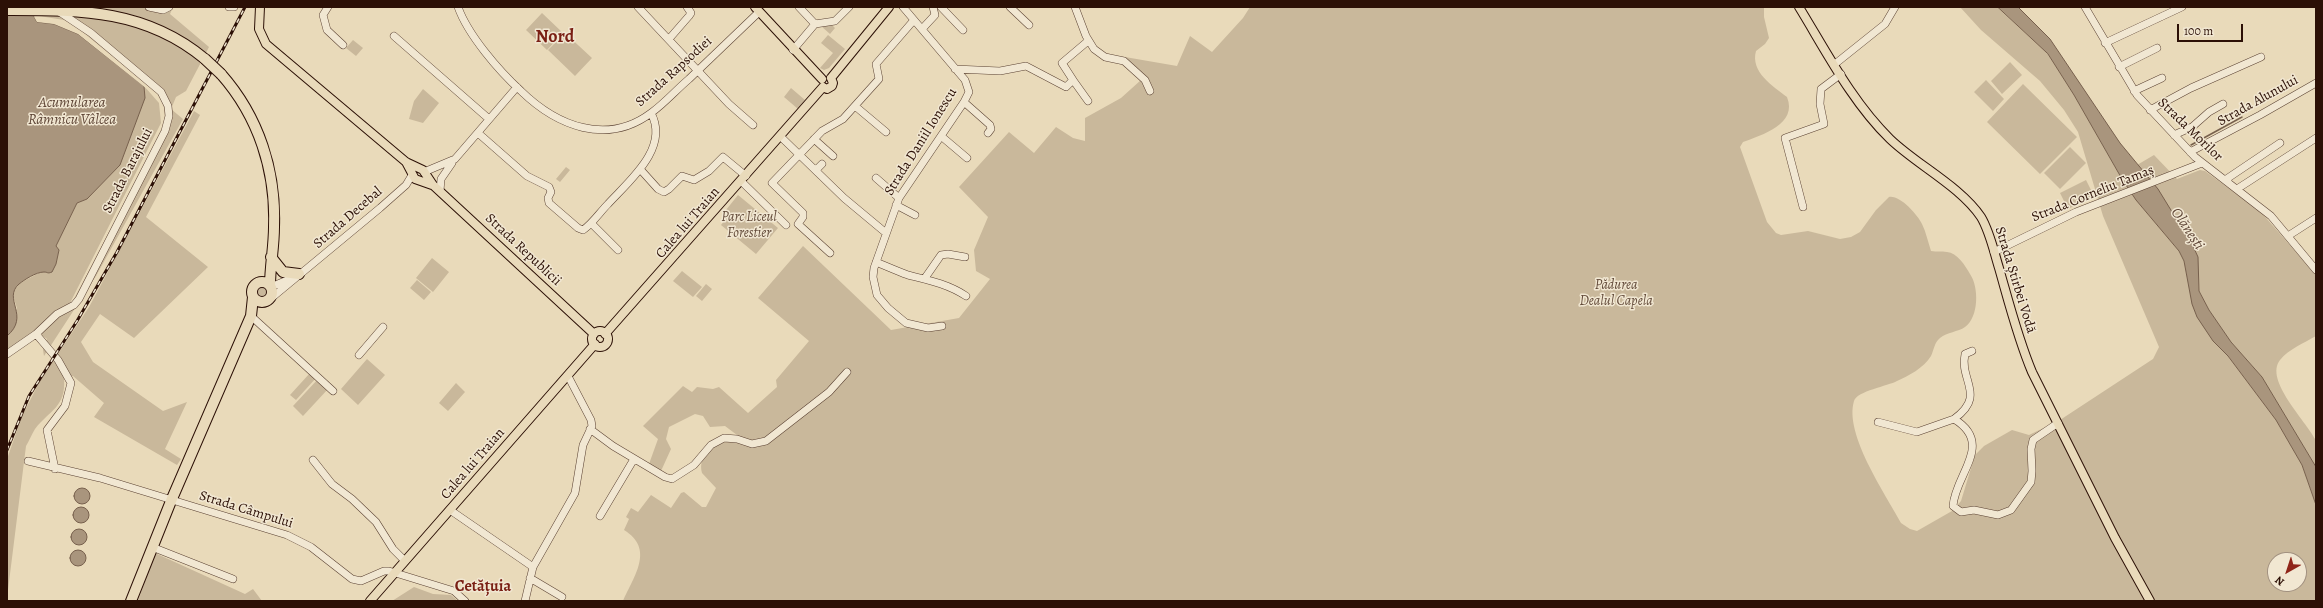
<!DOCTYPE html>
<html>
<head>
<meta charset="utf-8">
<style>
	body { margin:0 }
	#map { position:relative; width:2323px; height:608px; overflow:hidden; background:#e9daba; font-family:Alegreya,serif }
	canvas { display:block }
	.frame { position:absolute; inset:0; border:8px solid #2c1006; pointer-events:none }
	.north { position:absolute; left:2267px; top:552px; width:40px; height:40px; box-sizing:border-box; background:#f1e7d2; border:1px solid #a29180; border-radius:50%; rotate:219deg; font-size:11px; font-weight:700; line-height:16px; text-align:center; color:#2c1006 }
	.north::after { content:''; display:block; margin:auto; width:14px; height:18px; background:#8f2418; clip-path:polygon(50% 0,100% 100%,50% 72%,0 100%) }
	.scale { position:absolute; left:2177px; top:24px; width:66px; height:18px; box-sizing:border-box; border:2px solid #2c1006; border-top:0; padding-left:5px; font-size:12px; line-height:14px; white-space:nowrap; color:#2c1006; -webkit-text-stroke:3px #f1e7d2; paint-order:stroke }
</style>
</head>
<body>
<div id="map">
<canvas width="2323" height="608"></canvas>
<div class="frame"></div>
<div class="north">N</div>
<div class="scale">100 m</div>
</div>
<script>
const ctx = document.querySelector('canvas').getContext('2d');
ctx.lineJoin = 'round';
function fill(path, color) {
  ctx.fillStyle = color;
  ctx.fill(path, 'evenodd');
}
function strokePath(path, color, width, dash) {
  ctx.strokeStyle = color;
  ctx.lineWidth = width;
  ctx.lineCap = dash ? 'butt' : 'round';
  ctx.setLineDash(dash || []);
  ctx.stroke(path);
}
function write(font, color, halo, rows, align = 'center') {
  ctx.font = font + ' Alegreya,serif';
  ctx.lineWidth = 3;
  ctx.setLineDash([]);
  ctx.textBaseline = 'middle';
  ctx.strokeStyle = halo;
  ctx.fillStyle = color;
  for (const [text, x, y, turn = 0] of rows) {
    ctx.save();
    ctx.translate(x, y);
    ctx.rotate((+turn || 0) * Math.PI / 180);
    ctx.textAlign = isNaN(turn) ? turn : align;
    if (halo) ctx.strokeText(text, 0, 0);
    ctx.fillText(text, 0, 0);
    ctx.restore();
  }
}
fill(new Path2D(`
	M33,7h140l-3,7 39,33 -23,44 -10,6 -5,12 12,10 -87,157 -52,80 -1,-6 4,-11 -11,-8 -29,20v-15l10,-28 -5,-15 8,-10 36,-19 3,-14 -3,-4 21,-43 10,-4 33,-34 25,-74 -1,-5 15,17 2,20 -91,180 3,-2 87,-166c7,-17 7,-30 -5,-44l-81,-66 -10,-5 -31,-5z
	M1250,7h514v10l5,21 -4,6 -9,7c-6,21 17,35 31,46 11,27 -25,38 -44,45l-3,5 27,75 9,11 5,2 27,-4 32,8 11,-2 9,-5 16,-22 13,-13c11,-2 28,17 33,27 4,8 6,18 9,27 6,1 10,0 16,1 10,1 18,13 23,22 9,13 9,43 -5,53 -7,5 -18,5 -25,11 -6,5 -6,12 -9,18 -7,12 -23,20 -34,25 -9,5 -40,10 -43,20 -10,33 31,92 47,122l9,6 7,2 35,-20 9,-10 14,-46 9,-9 28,-16 17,5 31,-15 93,-61 6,-12 -56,-131 -25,-84 -14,-22 -24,-29 -59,-51 -21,-23h38l50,47 26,41 48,84 14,21 43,51 5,10 6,26 23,54 15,15 48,64 26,45 14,40v96h-1693c11,-25 32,-52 1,-71l5,-11 -3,-2 5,-9 7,4 13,-17 20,13 10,-15 3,-1 18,15h4l10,-19 -14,-15c-5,-19 14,-33 31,-31l4,-7 -12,-9 -15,1 -7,-11 -8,-2 -26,13 -3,12 5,10 -10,22 -12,-7 9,-25 -15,-13 40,-40 9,6 5,-5 16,2 6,-2 29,26 29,-26 -1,-7 33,-39 -51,-43 45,-52 88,84 68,-12 31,-39 -14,-8 -2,-21 14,-33 -29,-30 50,-55 25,21 22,-26 17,11 12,3v-23l36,-20 20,-18 -20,-16 4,-7 52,9 13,-30 22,16 31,-34zM2275,560h24v24h-24z
	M542,13l21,20 -16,17 -21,-20z
	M830,23l5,5 -5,6 -9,-8z
	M565,33l27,25 -17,18 -27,-26z
	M828,35l17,14 -16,19 -5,2 -4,-2 13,-15 -12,-10z
	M353,40l10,8 -7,8 -10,-8z
	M2010,62l12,13 -20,19 -11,-13z
	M1986,80l18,19 -11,12 -19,-19z
	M2023,84l54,53 -37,37 -53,-52z
	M791,88l14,12 -7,9 -14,-12z
	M423,89l16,14 -16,20 -14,-4 5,-18z
	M194,111l6,4 -54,102 62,50 -74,71 -34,-24 -19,28 12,20 70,49 24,-9 -22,47 16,10 -4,6 -83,-48 10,-14 -31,-27 -9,3c2,28 -14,31 -29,50 -3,5 -6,12 -9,17l-19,152v-139l15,-43 18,-35 49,-74z
	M2070,147l16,16 -26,26 -16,-16z
	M2154,155l23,24 23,-9 5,1 55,40 56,64v61c-12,7 -27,13 -36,24 -16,20 26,61 35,79 3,7 1,20 1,28l-54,-90 -31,-35 -22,-32 -10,-19 -3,-40 -27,-43 -32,-43z
	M566,167l4,3 -10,12 -4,-3z
	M2086,180l8,16 -26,13 -8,-16z
	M738,195l40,33 -22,26 -35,-29 5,-6 -4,-4z
	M432,258l17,14 -16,20 -17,-14z
	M682,271l20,16 -9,10 -20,-16z
	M417,280l14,12 -7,8 -14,-12z
	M706,284l6,5 -10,12 -6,-5z
	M255 292a7 7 0 1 1 14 0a7 7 0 1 1-14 0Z
	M367,359l18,16 -27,30 -17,-16z
	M310,373l6,5 -20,22 -6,-5z
	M318,379l10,10 -25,27 -10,-10z
	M456,383l9,9 -17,19 -9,-8z
	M155,553l90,41 8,-5 9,12h-124z
	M414,587l19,7 18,1 7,6h-66z`), '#c9b89b');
const water = new Path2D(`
	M1998,7h20l32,32 70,104 38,46 35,57 5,11 1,34 10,19 22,32 31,35 54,90v38l-14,-40 -26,-45 -48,-64 -15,-15 -16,-24 -5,-13 -8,-43 -5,-10 -43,-51 -14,-21 -48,-84 -26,-41z
	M7,14l26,1 4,7 17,2 24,10 66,52 1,12 -25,67 -33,34 -10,4 -21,43 3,4 -3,14 -4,8c-5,2 -4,0 -8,0 -8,0 -20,8 -25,12 -17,15 12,32 -12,52z
	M74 496a8 8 0 1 1 16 0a8 8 0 1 1-16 0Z
	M73 515a8 8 0 1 1 16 0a8 8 0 1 1-16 0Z
	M71 537a8 8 0 1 1 16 0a8 8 0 1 1-16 0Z
	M70 558a8 8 0 1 1 16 0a8 8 0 1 1-16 0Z`);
fill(water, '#a9957d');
strokePath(water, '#77604d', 1);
fill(new Path2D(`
	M33,15l5,5 16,2 25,10 66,52 2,5 -69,-55 -24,-10 -17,-2z`), '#e9daba');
strokePath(new Path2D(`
	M2191,145l51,-28`), '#77604d', 1.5);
const minor = new Path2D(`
	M149,7l14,3 6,-3
	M229,7h5
	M328,7l-5,8 4,15 16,15
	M458,7c10,28 41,64 63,84 36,35 86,55 130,22 14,-10 25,-23 38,-34 23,-22 47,-45 70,-67
	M638,7l91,97 24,21
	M799,7l16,17
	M903,7l62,73 4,12 -5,10 -65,96 -25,70 -1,9 4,18 11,13 18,15 22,5 14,-2
	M941,7l22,23
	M1010,7l19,18
	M1075,7l11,29 8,13 11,8 19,4 21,19 5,11
	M2085,7l52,88 58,62 76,59 45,54
	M922,29l13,-14 -2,-8
	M394,36l95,83
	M669,39l20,-23 2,-3 -4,-6
	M2105,43l77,-36
	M793,50l22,-26 20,-3 14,-14
	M1835,64l50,-40 10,-17
	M2119,67l38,-19
	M955,69l45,2 26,-5 40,21 7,-7 -11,-17 26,-22
	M1073,80l15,21
	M2134,91l28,-13
	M964,102l26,23 1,4 -3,4
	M855,106l31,26
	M2150,110l41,-22 70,-31
	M478,133l49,43 22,11 2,5 -3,6 1,5 29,25 5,2c9,-6 17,-18 25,-26 21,-23 62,-56 43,-91
	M2174,135l18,-8 17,-15 14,-8
	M780,136l64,62 42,35
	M941,136l26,22
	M814,139l19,17
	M2190,152l70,-37 56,-32
	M640,169l18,20 6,3 5,-3 13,-13 12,4 15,-9 14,-14 23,19
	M816,170l6,-6
	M424,172l31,-13 62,-72
	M876,178l23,20
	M2225,180l55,-37
	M741,181l45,44
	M2237,189l79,-51
	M440,191l1,-12 11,-16
	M896,205l19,10
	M1803,207l-18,-69 39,-14 -4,-20 1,-15 20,-15
	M591,223l27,27
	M2288,236l28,-18
	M1994,252l82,-40 126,-49
	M830,253l-32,-29 5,-7v-4l-31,-30 50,-52 21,-12 36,-40 -3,-15 38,-44
	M876,262c10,4 21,9 32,13 20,5 40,9 58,21
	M925,278l16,-23 7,-1 17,3
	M271,287l21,-9
	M269,300l111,-92 26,-23 6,-10
	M251,316l82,75
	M36,334l22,26 13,23 -6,23 -18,24 8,39
	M7,354l29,-20 21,-20 17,-9 5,-6 86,-168 4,-15 -1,-10 -7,-14 -70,-59 -33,-22
	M359,355l24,-28
	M1954,419c33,-24 5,-38 11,-65l7,-3
	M1878,422l39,10 37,-13c41,25 1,55 -1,87l8,6 13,-2 24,5 13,-5 20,-28 1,-11 -1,-22 2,-9 25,-17
	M590,429l23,17 52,31 7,2 22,-14 17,-20 13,-7 13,1 15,5 14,-3 63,-49 18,-20
	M313,460l19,24 20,15 24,23 17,27 12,12
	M28,461l72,17 187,57 24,12 41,32 9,2 23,-10h5l65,20 11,10
	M450,510l83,57
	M600,516l34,-57
	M152,547l81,32
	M530,578l32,19
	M525,601l8,-34 42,-74 8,-48 9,-19 -1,-6 -23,-44`);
const major = new Path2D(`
	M260,7l-1,22 7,15 140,118 17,8 10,15 161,149
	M755,7l67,72
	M1799,7c27,44 53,95 91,132 27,26 70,47 91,78 9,15 13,35 18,51 10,35 19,71 33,104l83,166 35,63
	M831,78l58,-71
	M823,87l4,2 5,-3 1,-3 -2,-5
	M406,162l9,17 17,6
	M592 339a8 8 0 1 1 16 0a8 8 0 1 1-16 0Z
	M605,334l218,-247
	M370,601l225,-257`);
const highway = new Path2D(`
	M7,10c73,0 138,-1 198,49
	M221,74c38,43 55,97 53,153 0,20 -4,39 -4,59
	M271,257l12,15 16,2
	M252 292a10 10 0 1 1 20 0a10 10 0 1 1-20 0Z
	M131,601l40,-100 80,-185 2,-19`);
strokePath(minor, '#5b4233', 8);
strokePath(major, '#2c1006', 10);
strokePath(highway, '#2c1006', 12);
strokePath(minor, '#f1e7d2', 7);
strokePath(major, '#e9daba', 8);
strokePath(highway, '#e9daba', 10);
const rail = new Path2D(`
	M7,450l22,-54 48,-75 40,-69 128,-245`);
strokePath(rail, '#2c1006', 3);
strokePath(rail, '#f1e7d2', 1.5, [4.5]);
const highwayBridge = new Path2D(`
	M205,59l16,15`);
strokePath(highwayBridge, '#2c1006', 12, []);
strokePath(highwayBridge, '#e9daba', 10);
write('14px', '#2c1006', '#f1e7d2', [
	["Strada Rapsodiei",674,72,-42],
	["Strada Alunului",2258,101,-29],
	["Strada Morilor",2190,130,44],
	["Strada Daniil Ionescu",921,142,-58],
	["Strada Barajului",128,171,-63],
	["Strada Corneliu Tamaș",2093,194,-22],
	["Strada Decebal",348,218,-41],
	["Calea lui Traian",688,223,-49],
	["Strada Republicii",523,250,43],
	["Strada Știrbei Vodă",2015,280,73],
	["Calea lui Traian",473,464,-49],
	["Strada Câmpului",246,510,17]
]);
write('italic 14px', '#634b3a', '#f1e7d2', [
	["Parc Liceul",749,218],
	["Forestier",749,234],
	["Pădurea",1616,286],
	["Dealul Capela",1616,302]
]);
write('italic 15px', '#5e4536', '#f1e7d2', [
	["Acumularea",72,103],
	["Râmnicu Vâlcea",72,120],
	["Olănești",2187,229,56]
]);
write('bold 16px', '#7a1f14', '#f1e7d2', [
	["Cetățuia",483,587]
]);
write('bold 18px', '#7a1f14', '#f1e7d2', [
	["Nord",555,38]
]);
</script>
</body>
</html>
